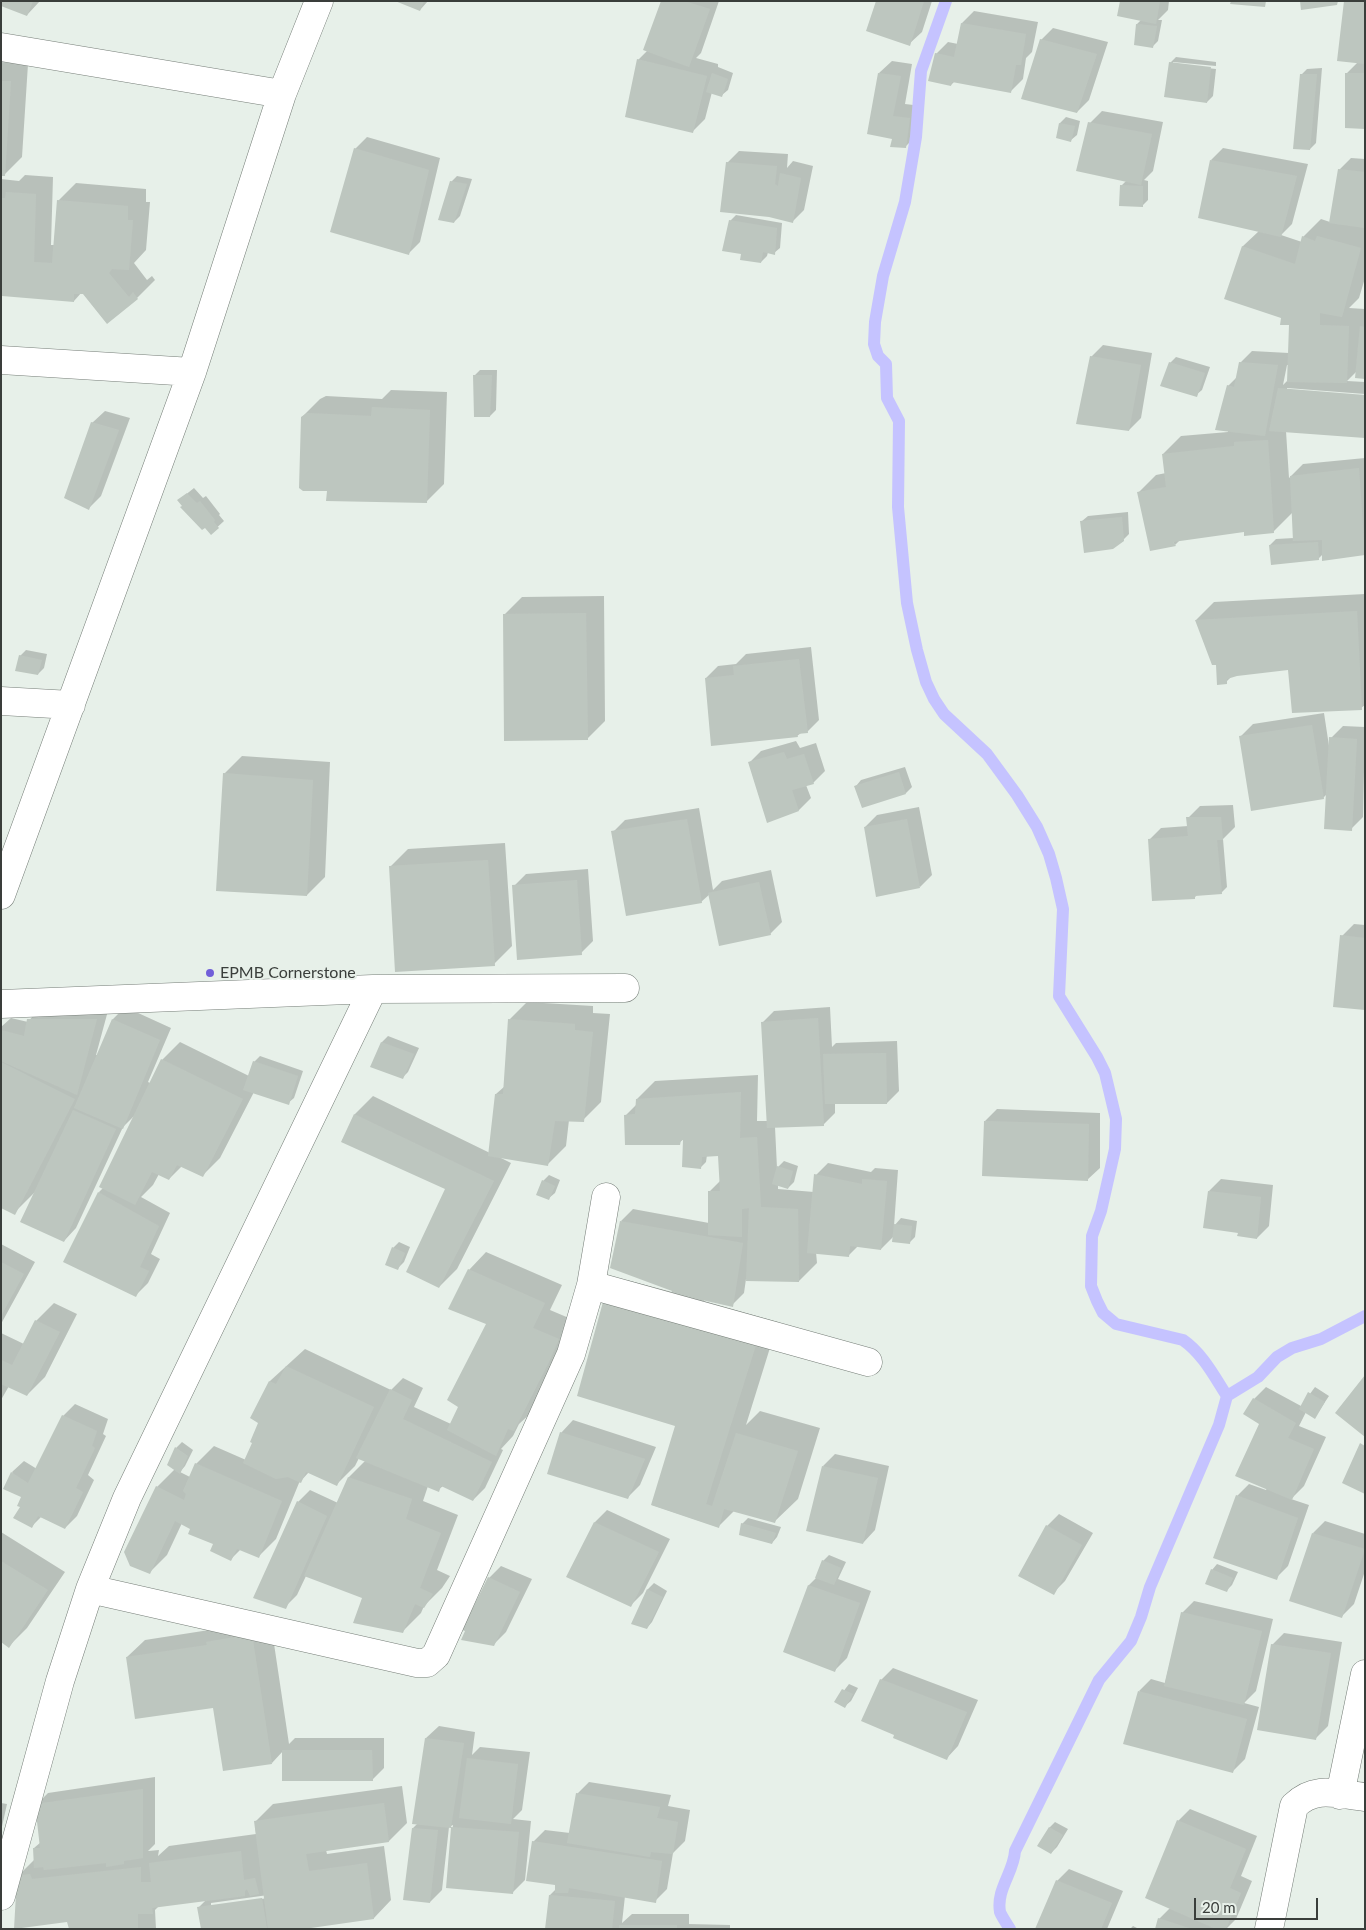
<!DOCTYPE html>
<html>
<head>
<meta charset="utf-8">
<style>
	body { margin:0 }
	#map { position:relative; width:1366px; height:1930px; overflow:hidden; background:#e7f0e9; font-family:Lato,sans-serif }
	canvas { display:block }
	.frame { position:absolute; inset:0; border:2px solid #3a3e3b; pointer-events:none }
	.scale { position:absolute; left:1194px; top:1898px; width:124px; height:22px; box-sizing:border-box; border:2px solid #3a3e3b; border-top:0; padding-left:6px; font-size:15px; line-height:18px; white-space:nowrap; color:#3a3e3b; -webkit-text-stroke:4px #e7f0e9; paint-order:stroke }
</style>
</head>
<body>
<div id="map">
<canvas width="1366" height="1930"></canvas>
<div class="frame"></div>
<div class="scale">20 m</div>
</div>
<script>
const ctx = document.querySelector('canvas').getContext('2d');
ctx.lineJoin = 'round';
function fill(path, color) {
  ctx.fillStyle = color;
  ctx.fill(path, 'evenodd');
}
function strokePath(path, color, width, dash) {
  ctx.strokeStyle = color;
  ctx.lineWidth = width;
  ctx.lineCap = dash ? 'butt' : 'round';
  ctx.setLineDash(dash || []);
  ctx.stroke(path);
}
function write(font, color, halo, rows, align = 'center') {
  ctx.font = font + ' Lato,sans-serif';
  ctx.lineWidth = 4;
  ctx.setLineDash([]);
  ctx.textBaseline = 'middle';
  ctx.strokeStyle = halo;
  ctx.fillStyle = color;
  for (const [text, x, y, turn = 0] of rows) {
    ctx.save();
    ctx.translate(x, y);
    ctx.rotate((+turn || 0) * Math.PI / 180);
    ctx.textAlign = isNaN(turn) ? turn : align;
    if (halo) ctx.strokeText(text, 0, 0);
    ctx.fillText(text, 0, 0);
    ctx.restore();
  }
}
fill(new Path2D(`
	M1,1h39l-13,14z
	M398,1h30l-8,9z
	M662,1h57l-18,52 -5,5 22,6v3l15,6 -5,17 -6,5 -10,-3 -7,27 -12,12 -55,-71 9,-9z
	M877,1h55l-10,31 -13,12z
	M1121,1h48l-1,9 -10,10h4l-4,21 -5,5 -17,-2 1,-20 5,-5z
	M1365,1v126l-18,-54 11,-11z
	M974,11l64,11 -6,30 -6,6 -3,21 -13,13 -55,-11 -4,4 -15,-31 12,-12 10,2 4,-21z
	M1053,28l55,14 -19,58 -12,12 -36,-72z
	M1176,57l40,5v4l-43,-4v2l43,5 -3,27 -6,6 -37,-39z
	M892,61l20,3 -7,40 17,2 -5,29 -12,12 -12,-9 -14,-65z
	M1,62l27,2 -6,93 -18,18h-3z
	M1322,68l-6,75 -6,6 -9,-74 6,-6z
	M1102,111l61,11 -10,49 -9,9 4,1v19l-6,6 -21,-20 6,-6 -37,-57z
	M1066,117l14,4 -3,14 -6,5 -13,-3 2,-14z
	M367,137l73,21 -20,84 -12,12 -53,-105z
	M1223,148l85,16 -16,60 -11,11 21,7 1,-5 18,-18 9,3 9,-52 12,-12 14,1v119l-6,20 -10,10 16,1v69l-8,-7 -10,10 18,1v12l-78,-6 -1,43 3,47 14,-14 62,-6v96h-42l-5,5 -48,-14 6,-6 18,-1 -1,-26 -20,20 -28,-1 -64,8 -6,6 -37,-52 18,-18 10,-2 -3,-19 18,-18 47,-4v-46l9,-9 3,-14 12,-12 37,2 1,-29 -7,-6 -58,-20 18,-52 16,-15 -48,-71zM1287,365h2l-1,15 -5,5z
	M739,151l49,3 -1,14 6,-7 20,5 -9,44 -12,12 -65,-59z
	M25,175l28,2 -2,68h3l4,-44 18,-18 70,6v13h4l-4,48 -12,13 13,17 5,-4 3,4 -18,18 -30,25 -25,-31 -8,9 -73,-10v-112l18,2z
	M457,176l15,3 -12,37 -6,6 -3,-40z
	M736,215l46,8 -2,25 -6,5 -6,-1 -1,4 -6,6 -18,-9 -13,-32z
	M1103,345l49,8 -11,65 -12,12 -38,-73z
	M1176,357l34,10 -8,23 -6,5 -26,-32z
	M480,370h17l-1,40 -6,6 -16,-40z
	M391,390l56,2 -3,92 -18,18 -98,-12 -26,-73 18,-18 6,-3 56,3z
	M105,411l25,7 -29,78 -12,12 3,-85z
	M194,488l9,10 3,-2 14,18 -1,1 5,6 -13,12 -32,-33z
	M1128,512l1,22 -6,6 -41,-19 6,-5z
	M1365,594v111l-4,3 -72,-40 -56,7 -7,7 -30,-62 18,-18z
	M604,596l1,125 -18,18 -83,-124 18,-18z
	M811,647l8,73 -12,12 -6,1 -4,3 -91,-58 12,-12 18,-2 10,-10z
	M26,650l21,4 -3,14 -6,6 -18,-18z
	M1324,713l5,33 2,-8 12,-12 22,1 -2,90 -12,12 -24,-35 -4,4 -82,-62 12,-12z
	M796,741l4,7 16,-5 9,28 -12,12 -7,2 5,13 -12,12 -32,11 -18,-58 12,-12z
	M242,756l88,6 -5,115 -18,18 -83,-121z
	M905,767l7,20 -6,6 -50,-7 5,-6z
	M1233,805l2,22 -12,12 4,48 -6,6 -24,2 -3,3 -45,-58 12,-12 27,-2v-8l12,-12z
	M919,807l13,68 -12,12 -55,-60 12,-12z
	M699,808l14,82 9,-9 49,-11 11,52 -12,12 -60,-40 -9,8 -88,-70 12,-12z
	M505,843l7,103 -18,18 -104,-97 18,-18z
	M588,869l5,72 -12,12 -67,-67 12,-12z
	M1354,924l11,1v84l-23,-73z
	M527,1002l66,4v7l17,1 -9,88 -18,18h-14l-3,26 -18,18 -49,-7 12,6 -54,106 -18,18 8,-98 -105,-48 13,-27 18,-18 117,57 6,-59 9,-8 4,-66z
	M40,1007h69l-13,48h2l15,-36 12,-12 46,21 -23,54 2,1 12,-23 18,-18 69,34 5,-14 6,-6 43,15 -9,27 -6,5 -34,-11 -34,66 -18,18 -20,-10 -13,13 -10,-5 -6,11 -12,12 29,16 -19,41 9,5 -12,24 -12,12 -37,-103 5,-5 30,-71 -11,11 -47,101 -12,13 -30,-48 -20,20 -13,-6v-180l10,-9 17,4z
	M830,1007l2,40 4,-4 61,-2 2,50 -12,12h-52v10l-12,12 -48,2 2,41 7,-7 14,5 -4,16 -6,6 -10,-3v4l36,3 2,-17 12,-12 43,9 4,-4 23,2 -4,56 7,-8 16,3 -2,16 -6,6 -15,-7 -13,13 -23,-3 -10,10 -32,-4 1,11 -18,18 -53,-2 -2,14 -12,12 -28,-6v2l74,21 -32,103 14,-14 60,17 -22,71 -24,23 -40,-11 -16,16 -66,-22 25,-79 -73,-123 23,-23 45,12 1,-2 -52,-69 12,-12 76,14v-31l12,-12 -2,-25h-12l-1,7 -6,6 -15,-30 -6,5 -53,-28 11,-11v-5l18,-18 103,-6 -1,46h11l-6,-98 12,-12z
	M388,1036l31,12 -11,24 -6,6 -30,-12 10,-24z
	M997,1109l103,4v55l-13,12 -102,-59z
	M549,1175l11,5 -5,13 -6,5 -6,-17z
	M1221,1179l52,6 -4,41 -12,12 -18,-7 -30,-40z
	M399,1242l11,5 -6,15 -6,6 -5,-20z
	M1,1244l34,18 -34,62z
	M486,1252l76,33 -12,25 26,11 -44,91 -13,12 -6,12 -12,13 2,1 -18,38 -12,12 -30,-14 -5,4 -10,-4 -5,15 35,14 -21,55 13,6 -8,12 -18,18 -3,7 -18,18 -39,-34 -58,-21 -9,19 -12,12 13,-105 12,-12 28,13 11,-26 17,-17 -7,-2 -4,8 -18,18 -28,-12 -10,11 -23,56 -18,18 -17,-8 -10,10 -17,-15 -32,-21 -15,32 -18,18 8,-86 18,-18 1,-21 6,-6 11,8 -8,16 -5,6 10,5 6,-13 18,-18 32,14 8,-18 16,-61 35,-32 86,41 12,-12 20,10 -9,19 37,17 9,-18 28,-83 -19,-53z
	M54,1303l23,11 -32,63 -18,18 -18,-9 -8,14v-67l23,11 12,-23z
	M1266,1387l35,19 14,-19 14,9 -14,21 -9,-5 -7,14 27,11 -22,49 -13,13 18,6 -21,61 -12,12 -39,-82 12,-12 17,6 1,-2 -6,-64 -16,-10 9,-15z
	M75,1404l33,15 -5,15 3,2 -18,39 6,5 -17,36 -12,12 -24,-11 -9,9 -10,-19 1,-11 -11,-24 12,-11 13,8 26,-53z
	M573,1420l83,27 -16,38 -12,12 -67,-64z
	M835,1454l54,12 -14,64 -12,13 -40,-77z
	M607,1510l63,29 -27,54 -12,12 -63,-29 27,-54z
	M1059,1514l34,19 -28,48 -12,12 -6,-67z
	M748,1518l33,9 -4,10 -5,6 -30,-19z
	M1325,1521l40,13v37l-11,33 -12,12 -29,-83z
	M1,1532l64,40 -38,56 -18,18 -8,-5z
	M829,1555l17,7 -8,17 33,12 -24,67 -12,12 -50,-19 24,-66 7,-7 7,-17z
	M1217,1564l21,8 -6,13 -6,6 -14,-21z
	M501,1566l31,13 -26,53 -12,12 -5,-66z
	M654,1583l13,8 -15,31 -5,6 -14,-5 15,-34z
	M1194,1601l79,18 -17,72 -12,12 15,4 -14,52 -13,13 -93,-81 12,-12 14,4 17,-70z
	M270,1617l19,127 6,-6h89v30l-12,12 -89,-29 -11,12 -58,-56 -87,-50 18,-17 77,-12z
	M1284,1633l58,9 -14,84 -12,12 -44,-93z
	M893,1668l85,32 -20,46 -12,13 -50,-25 -15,-54z
	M849,1684l9,4 -7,13 -6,5 -9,-5z
	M439,1726l36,6 -3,23 8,-8 50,5 -8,58 -9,9 18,2 -6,59 -12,12 -65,-5 5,-62 -4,2 -7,63 -12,12 -17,-74 5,-5 8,-85z
	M155,1777v67l-7,7 11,-1 -1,6 11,-10 87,-12 -1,-12 18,-18 129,-18 5,37 -18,18 -63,9 1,4 57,-8 7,54 -17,18 -79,11h-93l-3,-22 7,-7 -47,6 -4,4 1,19h-86l-2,-8 -50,-45 17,-17 -1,-11 7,-6 -5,-37 12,-12zM268,1895v3l-57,8v-3z
	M589,1782l82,13 -3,11 22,4 -5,31 -12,12 -6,36 -12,12 -30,-5 -3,27 10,-9h57v10l41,1v4h-184l4,-34 6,-6v-5l-23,-42 12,-12 25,3 7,-39z
	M1,1803l6,1 -6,27z
	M1190,1809l67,27 -16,40 11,5 -16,38 -10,10h-70l3,-10 11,-11 8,-87z
	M1055,1822l13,7 -11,18 -6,6 -12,-7 11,-19z
	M1069,1869l54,22 -16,38h-70l20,-48z
	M1133,1926l6,3h-9z`), '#0003');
strokePath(new Path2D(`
	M946,1l-25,70 -5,66 -11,65 -22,74 -8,46 -1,22 4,12 8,8 1,34 12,23 -1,86 9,96 10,47 9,32 8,17 10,15 43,40 30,41 20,32 12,27 7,24 7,31 -4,87 38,61 8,16 11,46 -1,30 -14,62 -9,25 -1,50 6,15 6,12 13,11 67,16c20,14 31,36 44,56l-8,29 -69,162 -9,30 -10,24 -32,39 -84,171c-1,21 -19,38 -15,61 2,5 7,12 10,17
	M1227,1396l31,-19 19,-20 15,-9 29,-9 44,-23`), '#c5c3ff', 12);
fill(new Path2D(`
	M1,1h32l-6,15 -26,-10z
	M395,1h29l-4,10z
	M661,1h23l26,8 -21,58 -46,-17z
	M876,1h48l-14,45 -44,-15z
	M1120,1h40l-4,23 -39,-8z
	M1231,1h35l-1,6 -35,-3z
	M1300,1h38l-1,4 -36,5z
	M1344,1h21v63l-28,-3z
	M961,23l65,11 -5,31h-5l-5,28 -59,-11 -1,4 -23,-5 7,-28 19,4z
	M1136,24l21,2 -4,22 -19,-3z
	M1040,39l57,15 -20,59 -56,-14z
	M637,59l70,17 -14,57 -68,-16z
	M1169,62l42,5 -4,36 -43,-6z
	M712,73l16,6 -6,18 -16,-5z
	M878,73l23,3 -8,40 17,2 -4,30 -16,-1 2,-8 -25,-5z
	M1345,73h20v56l-20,-1z
	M1300,74h17l-7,76 -17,-1z
	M1,81h10l-6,95h-4z
	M1088,122l64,12 -11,51 -65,-14z
	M1059,123l16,3 -4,16 -15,-4z
	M354,148l75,22 -20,85 -79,-23z
	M1210,160l87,16 -16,61 -83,-19z
	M726,162l51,4 -2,18 3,2 2,-13 21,5 -8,45 -24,-6 -49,-5z
	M1338,169l27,3v56l-36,-5z
	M450,181l17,3 -13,39 -16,-3z
	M1120,185l23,1v21l-24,-1z
	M6,192l30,2 -2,68 18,1 5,-63 71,6v14h5l-4,50 -17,-1 -3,4 20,24 4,-5 5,7 -31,25 -24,-30h-9v8l-72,-6 -1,-98h4z
	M729,220l48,8 -2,27 -12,-3 -2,11 -21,-3 1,-6 -19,-3z
	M1302,236l13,5 2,-5 44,12 -19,69 -22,-4v12l29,1 -2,57 -60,-1 2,-57h-9l1,-7 -57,-19 18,-53 53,18z
	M1360,326l5,1v52l-10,-1z
	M1090,356l51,9 -12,66 -53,-7z
	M1169,362l36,11 -8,24 -37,-11z
	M1239,362l39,3 -13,71 -50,-6 12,-45 7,2z
	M473,375h19l-2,42h-16z
	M1278,388l87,7v43l-96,-7z
	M372,407l58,3 -3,93 -101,-2 1,-10h-24l-4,-3 2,-71 6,-4 64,3z
	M91,422l28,8 -30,80 -25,-12z
	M1268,440l6,93 -30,3v-4l-71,10 3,4 -26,5 -13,-59 29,-5 -4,-33 72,-8v-4z
	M1359,468l6,87 -43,6v-21l-29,1 -3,-65z
	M187,493l10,10 3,-2 15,19 -1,2 5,6 -8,7 -6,-7 -3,2 -22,-23 2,-1 -5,-6z
	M1122,517l2,24 -11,8 -29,4 -4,-32z
	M1318,542l1,18 -48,5 -2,-20z
	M1357,611l5,99 -70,3 -4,-43 -51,6 -10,3v5l-10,1 -1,-20h-4l-17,-45z
	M586,613l2,127 -84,1 -1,-127z
	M19,655l23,5 -4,15 -23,-4z
	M799,659l9,74 -11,1 1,3 -87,9 -6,-68 29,-3 -1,-9z
	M1312,725l12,74 -73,12 -12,-75z
	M1329,737l28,2 -5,92 -28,-2z
	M784,752l3,7 17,-5 10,30 -22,6 7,21 -32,12 -19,-61z
	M899,772l7,22 -44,14 -8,-22z
	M223,773l90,7 -6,116 -91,-5z
	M1186,817h35l2,23h-6l5,54 -27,2v3l-43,2 -4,-62 40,-3z
	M687,819l15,84 -76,13 -15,-85z
	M907,819l13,69 -44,9 -12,-70z
	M488,860l7,106 -100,6 -6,-106z
	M577,880l5,75 -65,5 -5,-75z
	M759,882l12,53 -52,11 -11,-53z
	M1340,935l25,3v72l-32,-3z
	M818,1018l6,108 -57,2 -6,-106z
	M27,1019h70l-20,76 -76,-34v-31l23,6z
	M112,1019l48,21 -37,89 -49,-21z
	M508,1019l67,5v6l18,2 -9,90 -29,-1 -7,45 -60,-10 7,-62h8z
	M381,1042l33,12 -11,25 -33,-12z
	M886,1053l1,51h-62l-2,-50z
	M161,1059l82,40 -40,78 -26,-12 -8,15 -17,-8 -17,33 -36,-18z
	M253,1061l45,15 -9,29 -46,-15z
	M1,1062l74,37 -60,116 -14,-7z
	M741,1092l-1,46 17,-1 4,70 37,2 1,73 -53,-1 3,-73 -7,1v28l-34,-2v-44h12l-2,-35 -16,1 -1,12 -19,-2 1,-27h-2l-1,5h-55l-1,-30 11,-1 1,-15z
	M73,1110l43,19 -52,113 -44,-20z
	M354,1114l140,67 -55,107 -33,-16 39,-83 -104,-47z
	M984,1121l105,3 -1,57 -106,-5z
	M777,1166l16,5 -5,18 -16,-5z
	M814,1174l48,10v-5l25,2 -6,69 -31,-4 -1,11 -42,-4z
	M542,1180l13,6 -6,14 -13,-5z
	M1208,1191l53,6 -4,42 -20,-3 1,-3 -35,-5z
	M98,1192l61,34 -19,41 9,4 -13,26 -73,-35z
	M620,1221l123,22 -10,64 -62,-14 1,-2 -62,-23z
	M894,1224l18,2 -2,18 -18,-2z
	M392,1247l13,6 -7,17 -13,-5z
	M1,1262l23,12 -23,42z
	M468,1269l77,34 -12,25 26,11 -10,23 -35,69 -6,-2 -12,27 -49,-26 11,-23 -11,-7 39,-76 -38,-15z
	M603,1302l153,43 -50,159 6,2 24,-73 62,18 -23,72 -51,-14 -5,19 -68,-23 24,-79 -98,-30z
	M35,1320l25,12 -33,64 -26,-12v-24l11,5z
	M286,1366l88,41 -37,79 -31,-14 -5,11 -13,-6 -12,2 -33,-16 9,-20 -2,-1 8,-19 -8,-5 19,-37 7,3z
	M1365,1375v62l-30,-24z
	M390,1389l22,11 -9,19 89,43 -19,39 -32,-15 -2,6 -83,-34z
	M1308,1392l17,10 -10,17 -16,-10z
	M1253,1398l43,25 -8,15 26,11 -22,51 -57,-24 24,-52 -16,-10z
	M62,1415l35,16 -5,15 3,2 -19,40 7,4 -18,37 -27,-13 -6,12 -19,-10 7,-11 -3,-1 4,-9 -18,-8 8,-17 17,11z
	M560,1432l85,27 -17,40 -81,-25z
	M1360,1443l5,3v48l-23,-11z
	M175,1447l13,9 -8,18 -13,-9z
	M195,1463l87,38 -23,57 -22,-9 -6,12 -21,-10 3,-7 -25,-10 2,-5 -15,-8 -25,53 -20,-8 -6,-14 32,-66 28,14 2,-6 -3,-3z
	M822,1466l56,12 -15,66 -57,-13z
	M348,1477l64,22 -6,20 35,14 -21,55 13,6 -9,14 -9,-4 -12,29 -50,-10 9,-25 -58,-22z
	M1236,1495l62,23 -21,62 -64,-22z
	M297,1501l30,15 -41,93 -33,-11z
	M594,1522l65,30 -28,55 -65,-30z
	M741,1523l35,10 -4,11 -33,-9z
	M1046,1525l36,20 -28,50 -36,-19z
	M1312,1533l53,16 -23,69 -53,-17z
	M822,1560l19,8 -7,17 -19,-7z
	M1,1561l47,29 -39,58 -8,-6z
	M1211,1569l22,9 -6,14 -22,-8z
	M488,1577l32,15 -26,54 -33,-6 4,-9 -3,-1z
	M808,1585l52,18 -25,69 -52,-20z
	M647,1589l16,8 -16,32 -16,-5z
	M1181,1612l81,19 -18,74 -80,-19z
	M252,1634l20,130 -49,7 -10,-63 -78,11 -9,-62 81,-12 -1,-3z
	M1271,1644l60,9 -15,87 -59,-10z
	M880,1679l87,33 -20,48 -54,-22 1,-3 -33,-14z
	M842,1689l11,5 -8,14 -11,-6z
	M1138,1691l109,28 -14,54 -110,-29z
	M425,1738l39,5 -13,84 68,5 -6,62 -67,-6 5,-60 -39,-4z
	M282,1750h90l1,31h-91z
	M467,1758l51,6 -7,60 -52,-6z
	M143,1789v69l-19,3v3l-18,3v-4l-62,7 -1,-3 -9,1 -1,-20h7l-5,-44z
	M576,1793l84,14 -3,11 21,4 -5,32 -22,-2 -1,5 -83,-14z
	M384,1803l5,39 -83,12 3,17 58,-8 7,56 -70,10h-36l-14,-108z
	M1177,1820l69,29 -16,39 11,5 -15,36h-10l-71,-31z
	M1049,1827l14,8 -12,19 -14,-8z
	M412,1828l26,2 -8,73 -27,-3z
	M532,1841l130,20 -6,42 -87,-15 -1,5h-13v-8l-29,-4z
	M241,1851l3,29 11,-2 4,16 -9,2 -3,-7 -2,2v5l-93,12 1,6h-15v15h-69l-2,-7 -53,7 3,-53 13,-2 2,5 109,-12v15h10l-2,-19z
	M1056,1880l56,23 -11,26h-66z
	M549,1895l66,6 -3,28h-67z
	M262,1898l5,31h-66l-4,-22z
	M1158,1918l31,10v1h-34z
	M619,1925h58v4h-58z`), '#bdc6bf');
const minor = new Path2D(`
	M1,47l281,47
	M1,360l191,12
	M1,701l70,4
	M1,895l191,-523 90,-278 37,-93
	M1,1004l372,-15 252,-1
	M591,1285l277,77
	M90,1589l327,74h10l9,-8 135,-301 20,-69 15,-88
	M1340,1795l25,-121
	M1,1896l59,-215 30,-92 37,-91 246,-509
	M1269,1929l25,-123c21,-21 43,-12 71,-9`);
strokePath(minor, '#767e78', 29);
strokePath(minor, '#fff', 28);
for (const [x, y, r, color] of [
	[210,973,5,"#715fd9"]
]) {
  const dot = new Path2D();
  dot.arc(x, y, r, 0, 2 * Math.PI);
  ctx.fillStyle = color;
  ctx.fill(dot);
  strokePath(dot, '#e7f0e9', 2);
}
write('16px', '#3a3e3b', '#e7f0e9', [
	["EPMB Cornerstone",220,973]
], 'left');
</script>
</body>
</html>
